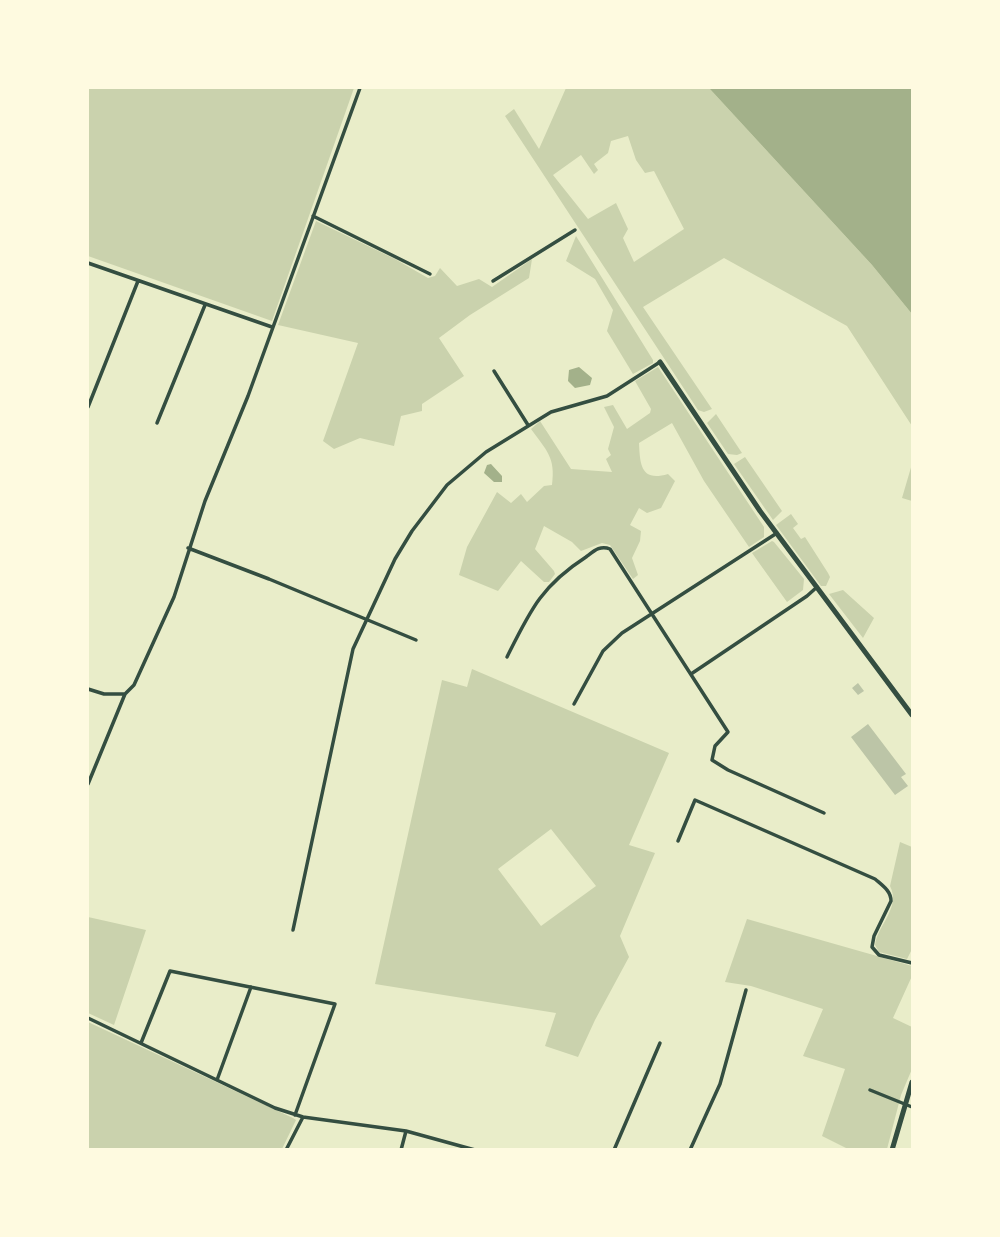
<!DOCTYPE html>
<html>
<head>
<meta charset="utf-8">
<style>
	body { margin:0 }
	#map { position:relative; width:1000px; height:1237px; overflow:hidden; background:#e9edc9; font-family:"PT Sans Narrow",sans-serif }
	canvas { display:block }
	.frame { position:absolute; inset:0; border:89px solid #fefae0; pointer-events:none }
</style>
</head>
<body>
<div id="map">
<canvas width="1000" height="1237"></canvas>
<div class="frame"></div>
</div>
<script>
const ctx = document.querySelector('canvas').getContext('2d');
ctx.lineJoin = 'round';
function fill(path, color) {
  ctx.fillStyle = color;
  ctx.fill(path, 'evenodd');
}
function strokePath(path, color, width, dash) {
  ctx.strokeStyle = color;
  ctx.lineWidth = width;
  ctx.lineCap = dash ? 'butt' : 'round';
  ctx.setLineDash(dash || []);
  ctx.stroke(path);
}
fill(new Path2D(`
	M88,88h266l-82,233 -184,-65z
	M566,88h143l163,177 40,49v112l-65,-100 -123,-68 -81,49 69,102 -8,3 -6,-2 -193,-294 9,-7 25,40zM628,136l8,24 9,13 9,-2 30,58 -50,33 -11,-24 5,-9 -12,-26 -28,16 -35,-44 28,-20 13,19 4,-4 -4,-6 14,-11 3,-12z
	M316,221l79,38 33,19 7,-2 5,-8 17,18 22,-7 13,8 40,-28 -3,19 -59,37 -31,23 25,38 -42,28v7l-21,5 -7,30 -34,-8 -26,11 -11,-8 35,-98 -80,-18z
	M576,236l77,124v3l-20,11 -26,-43 6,-21 -18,-31 -29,-18z
	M658,367l106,160v10l-15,10 -45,-66 -32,-58 -33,20c1,22 2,39 29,31l7,7 -14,27 -14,5 -8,-5 -9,17 11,6 -1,10 -8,17 6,17 -5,4 -23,-34 -8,-2 -21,8 -9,-9 -28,-16 -9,23 19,22 1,3 -6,8h-5l-23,-21 -23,30 -39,-16 8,-28 30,-55 14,11 10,-9 6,8 17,-16 8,-1c4,-28 -6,-35 -21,-56l9,-8 31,48 41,3 -6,-13 5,-4 -3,-6 6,-22 -10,-20 9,-2 14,24 23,-16 1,-4 -16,-28z
	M716,414l26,39 -5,2 -9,-1 -21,-31z
	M745,457l37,54 -9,9 -39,-56z
	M912,464v37l-10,-3z
	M791,514l7,10 -5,4 8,11 4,-2 23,36 2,4 -4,9h-5l-45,-61z
	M772,541l2,1 30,37 -1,11 -16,12 -35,-49z
	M843,590l31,28 -11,20 -34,-44z
	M472,669l197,84 -40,92 26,8 -35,83 9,21 -34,63 -17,37 -33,-11 11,-33 -181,-29 67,-304 25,7zM551,829l45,57 -55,40 -43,-57z
	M900,842l12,5v102l-5,10 -28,-7 -4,-7c3,-21 26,-37 15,-59z
	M88,917l58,13 -32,95 -26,-12z
	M747,919l165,47v10l-19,42 19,9v42l-11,26 -14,54h-39l-26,-13 23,-67 -42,-13 20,-47 -72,-23 -26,-4z
	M88,1022l205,96 3,2 -14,29 -194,1z`), '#cad2ad');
fill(new Path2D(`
	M709,88h203v226l-40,-49z
	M579,367l13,11 -2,7 -15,3 -7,-7 1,-11z
	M491,464l11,12v6h-8l-10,-9 3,-8z`), '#a3b18a');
fill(new Path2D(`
	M858,683l6,8 -6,4 -6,-7z
	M868,724l38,50 -5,3 7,9 -13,9 -44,-58z`), '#bcc5a7');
strokePath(new Path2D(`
	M313,216l117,58
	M88,263l184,64
	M493,281l82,-51
	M494,371l34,54
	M88,407l50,-126
	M157,423l48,-118
	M188,548l81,31 147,61
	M507,657c23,-46 34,-71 79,-100 8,-6 14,-12 24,-8l118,183 -13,14 -3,14 16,10 96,43
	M691,674l116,-78 10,-9
	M88,689l16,5h21l9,-9 40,-88 31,-96 43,-105 112,-308
	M574,704l29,-53 19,-18 155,-100
	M88,784l37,-90
	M678,841l17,-41 180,79c8,7 16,12 16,22l-17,35 -2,11 7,8 33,8
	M293,930l60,-281 42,-90 17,-28 35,-46 39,-33 65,-40 56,-16 53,-34
	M88,1018l187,90 28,9 103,14 69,19
	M141,1043l29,-72 165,33 -40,111
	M217,1080l34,-93
	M870,1090l42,17
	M286,1150l17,-33
	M401,1150l5,-19
	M614,1150l46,-107
	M690,1150l30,-66 26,-94`), '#344e41', 3.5);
strokePath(new Path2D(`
	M660,362l100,149 152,204
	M892,1150l20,-68`), '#344e41', 5);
</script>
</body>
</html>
